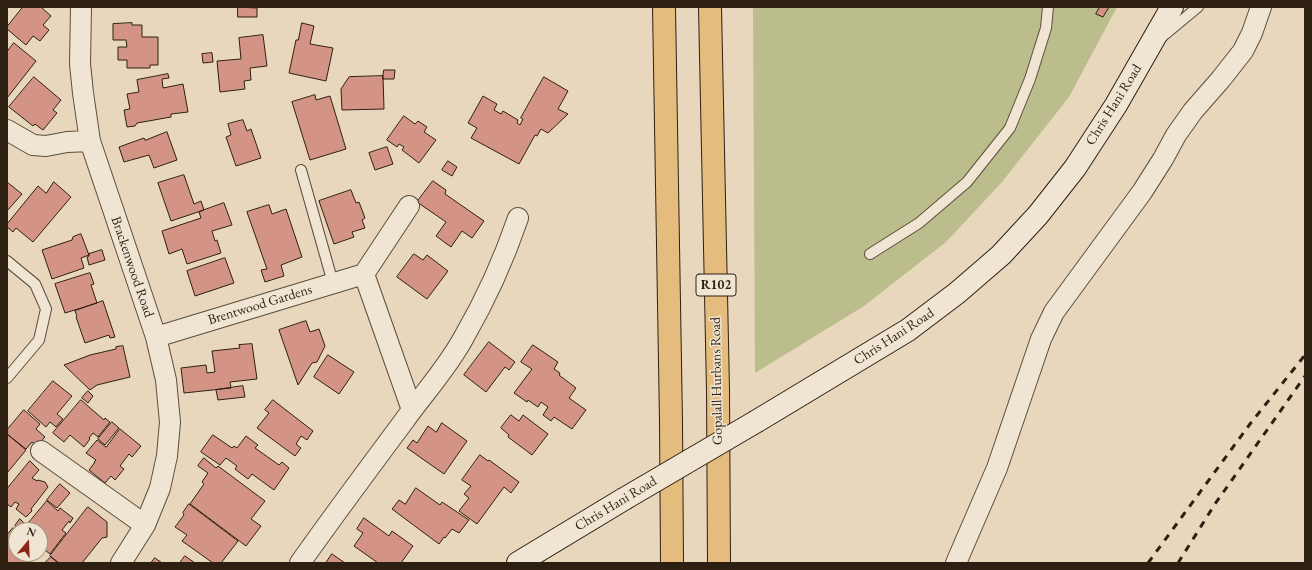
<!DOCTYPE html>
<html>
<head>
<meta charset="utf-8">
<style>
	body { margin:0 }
	#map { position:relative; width:1312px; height:570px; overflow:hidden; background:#e8d7bc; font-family:"EB Garamond",serif }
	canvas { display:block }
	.frame { position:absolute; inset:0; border:8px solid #2e1f13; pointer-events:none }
	.north { position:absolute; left:8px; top:522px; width:40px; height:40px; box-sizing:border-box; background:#f0e5d3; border:1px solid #a29686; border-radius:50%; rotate:19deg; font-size:11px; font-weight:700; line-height:16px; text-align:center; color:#2e1f13 }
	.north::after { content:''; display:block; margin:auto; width:14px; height:18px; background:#8f2418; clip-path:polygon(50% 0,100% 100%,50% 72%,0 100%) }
</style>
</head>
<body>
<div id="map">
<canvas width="1312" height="570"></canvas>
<div class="frame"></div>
<div class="north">N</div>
</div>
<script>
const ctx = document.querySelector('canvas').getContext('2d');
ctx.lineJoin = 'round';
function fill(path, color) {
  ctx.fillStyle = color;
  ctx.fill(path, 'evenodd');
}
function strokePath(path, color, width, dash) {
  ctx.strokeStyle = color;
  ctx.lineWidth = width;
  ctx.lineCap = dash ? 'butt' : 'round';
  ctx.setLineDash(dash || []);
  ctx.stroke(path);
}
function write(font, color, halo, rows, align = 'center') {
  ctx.font = font + ' "EB Garamond",serif';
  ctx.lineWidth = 3;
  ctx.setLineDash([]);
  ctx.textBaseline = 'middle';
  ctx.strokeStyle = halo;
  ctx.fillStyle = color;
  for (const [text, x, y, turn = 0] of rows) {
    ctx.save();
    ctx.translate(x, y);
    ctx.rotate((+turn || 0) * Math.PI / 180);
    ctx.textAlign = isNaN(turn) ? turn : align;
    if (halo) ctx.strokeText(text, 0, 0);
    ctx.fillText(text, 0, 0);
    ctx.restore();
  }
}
fill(new Path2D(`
	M753,7h364l-48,90 -67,85 -56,60 -82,64 -109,67z`), '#bbbd8d');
const building = new Path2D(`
	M23,7h18l10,9 -8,9 6,5 -9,11 -7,-5 -7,9 -19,-16v-2z
	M238,7l19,1v9h-19z
	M1100,7h9l-6,10 -7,-3z
	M132,23v2h10v12h16v28h-8v3h-23v-8h-9v-13h9l-1,-7h-13v-16z
	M302,23l12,3 -4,18 23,4 -7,33 -37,-8 7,-33h2z
	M263,35l4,31 -17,2 1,12 -7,1 1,8 -25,3 -3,-31 24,-2 -2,-21z
	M14,43l22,18 -29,37v-46z
	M212,53l1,9 -10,1 -1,-9z
	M384,70h11l-1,9h-11z
	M168,74l1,4 -7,1 1,9 20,-4 5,28 -17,2v3l-34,6 -2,3 -8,1 -3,-17 6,-1 -3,-15 12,-2 -2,-12z
	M383,76l1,33 -42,1 -1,-21 8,-12z
	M34,77l27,23 -8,10 4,3 -14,17 -8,-6 -2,2 -24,-19z
	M544,77l24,14 -10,18 10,5 -20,19 -7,-4 -4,7 -2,-1 -16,29 -48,-26 6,-10 -9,-5 15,-27 14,8 -3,6 7,4 2,-3 15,9 -1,3 3,2 3,-6 -2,-1z
	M315,95l1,5 14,-4 16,53 -36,11 -18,-58z
	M404,116l11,8 3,-3 9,6 -3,5 12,8 -17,23 -17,-13 2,-3 -5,-3 -2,3 -10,-7z
	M243,120l4,11 4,-2 10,29 -25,8 -10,-29 5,-2 -3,-11z
	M167,132l10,28 -23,8 -5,-13 -25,7 -5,-15 25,-9 1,2z
	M387,147l6,17 -18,6 -6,-17z
	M448,161l9,6 -5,9 -10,-6z
	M184,175l10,29 7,-3 3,9 -33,11 -13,-38z
	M433,181l13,9 -1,4 39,27 -12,17 -10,-7 -11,16 -15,-11 10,-14 -29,-20z
	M7,182l15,12 -15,17z
	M54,182l17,15 -38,45 -17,-14 -3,4 -6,-5v-3l31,-38 8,7z
	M351,190l5,13 3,-1 6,16 -3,2 3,8 -13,4 2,5 -20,7 -15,-43z
	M224,203l8,22 -20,6 3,10 2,-1 4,13 -34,11 -5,-15 -13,5 -7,-23 39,-13 -2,-6z
	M269,205l3,9 14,-5 16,48 -21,8 3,11 -19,6 -4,-12 6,-1 -20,-57z
	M81,234l8,21 -8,3 3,10 -32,11 -10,-29 30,-10 1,-3z
	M102,250l3,10 -16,5 -2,-8 2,-1v-2z
	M414,254l9,6 4,-5 21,16 -21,28 -30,-22z
	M225,258l9,25 -39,13 -8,-25z
	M90,273l4,11 -3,1 6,18 -32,10 -10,-29z
	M103,301l12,36 -5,1 -1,-3 -24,8 -9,-26 1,-1 -2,-5z
	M306,321l4,11 9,-3 6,17 -8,16 -5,1 -14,22 -19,-55z
	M489,342l26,20 -6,8 -4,-3 -19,25 -22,-17z
	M252,344l5,35 -27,3 1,6 -47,5 -3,-25 25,-3 1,8 8,-1 -3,-21 28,-3 -1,-3z
	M533,345l25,17 -4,7 6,4 -1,2 17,13 -7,10 17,12 -14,19 -18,-12 -3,4 -8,-6 5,-8 -7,-5 -3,5 -10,-7 -1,2 -13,-9 18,-24 -11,-7z
	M123,346l7,31 -33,8 -7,5 -26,-25 26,-10 26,-6v-2z
	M328,355l26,17 -15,22 -25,-17z
	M53,381l19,15 -15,18 6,5 -7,8 -6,-5 -4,5 -18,-16z
	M243,386l2,11 -27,3 -2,-10z
	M88,391l5,5 -5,7 -6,-5z
	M81,400l23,20 1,-2 5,4 -12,15 -5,-4 -4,5 1,1 -6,8 -14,-12 -6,7 -11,-9z
	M273,400l40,31 -6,9 -6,-4 -5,8 5,4 -6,8 -38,-28 12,-15 -4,-3z
	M24,410l16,14 -4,5 9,8 -8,9 -5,-4 -6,7 -19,-15v-4z
	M511,415l8,6 4,-6 25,19 -16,21 -24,-18 1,-2 -8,-7z
	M112,422l7,6 -14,17 -7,-6z
	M442,423l25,18 -23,33 -37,-26 6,-8 4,3 11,-17 8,6z
	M120,429l21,17 -9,11 -3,-3 -9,12 4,3 -9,11 -4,-4 -6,7 -16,-13 6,-8h-1l2,-2 -10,-7 11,-13 9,7z
	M7,434l19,16 -19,23z
	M213,435l19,13 2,-2 3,2 9,-12 12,9 -3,3 24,17 3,-3 7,6 -15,22 -22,-16 -4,5 -13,-10 2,-3 -11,-8 -6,7 -19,-13z
	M480,455l8,6 1,-1 30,22 -8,11 -7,-6 -27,37 -18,-13 10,-13 -5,-4 7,-8 -9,-6z
	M204,458l12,10 2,-2 47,35 -14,18 10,7 -15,20 -56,-42 14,-20 -2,-2 6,-9 -10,-7z
	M30,461l9,9 -7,8 5,3 1,-1 7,2 3,5 -17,22 1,2 -6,6 -10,-8 3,-5 -4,-2 -4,5 -4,-3v-15z
	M60,484l10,9 -13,15 -10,-8z
	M416,488l24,17 2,-3 27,18 -10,13 -7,-4 -7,9 -1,-1 -5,7 -47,-35 7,-9 6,4z
	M47,501l11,10 2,-3 13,10 -3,5 -1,-2 -7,9 4,3 -16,21 -10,-8v-16h-6l-7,-5z
	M189,504l49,37 -17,22h-8l-31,-22 5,-6 -12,-8 9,-12 -1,-2z
	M88,507l19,15v15l-5,1 -20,25h-23l-9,-7z
	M364,518l25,18 3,-5 21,15 -12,17h-23l-24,-17 9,-13 -6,-4z
	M20,519l5,5 -5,6 -5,-4z
	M13,528l3,2v24h12l1,1 -6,8h-16v-28z
	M332,554l13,9h-19z
	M185,556l10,7h-15z
	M51,557l7,6h-13z
	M155,558l7,5h-11z`);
fill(building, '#d49485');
strokePath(building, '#2e1f13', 1);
const lane = new Path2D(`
	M1163,36l35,-29
	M301,170l32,113
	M870,254l49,-31 48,-41 43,-54 20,-49 16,-51 2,-21
	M7,261l28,23 11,25 -7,31 -32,38`);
const street = new Path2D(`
	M81,7l-1,57 3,29 7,48 66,196 10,43 4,42 -3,34 -7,32 -15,37 -24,38
	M7,130l26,15 13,1 21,-4 23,-1
	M364,274l48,136
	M156,337l208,-63 45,-68
	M41,451l104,74
	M300,563c34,-48 69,-95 104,-142 20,-28 44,-54 60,-84 22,-38 40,-78 54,-119
	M956,563l41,-95 44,-129 13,-27 88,-120 21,-33 13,-24 17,-24 28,-32 22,-28 9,-18 9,-26`);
const secondary = new Path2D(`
	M757,421l151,-91 49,-37 44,-38 37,-40 37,-47 41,-63 56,-98
	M518,563l106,-64`);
const highway = new Path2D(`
	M664,7l7,415 1,141
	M710,7l8,383 1,173`);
strokePath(lane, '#5c4d3d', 12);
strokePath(street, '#5c4d3d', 22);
strokePath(secondary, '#2e1f13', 24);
strokePath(highway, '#2e1f13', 24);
strokePath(lane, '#f0e5d3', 10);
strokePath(street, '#f0e5d3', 20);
strokePath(secondary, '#f0e5d3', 22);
strokePath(highway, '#e4bc7e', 22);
strokePath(new Path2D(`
	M1148,563l102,-139 55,-69
	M1178,563l37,-59 90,-128`), '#2e1f13', 3, [7, 7]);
const secondaryBridge = new Path2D(`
	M624,499l133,-78`);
strokePath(secondaryBridge, '#2e1f13', 24, []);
strokePath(secondaryBridge, '#f0e5d3', 22);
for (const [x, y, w] of [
	[716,285,40]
]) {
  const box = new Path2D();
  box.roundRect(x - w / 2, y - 11, w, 22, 3);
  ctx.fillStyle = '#f0e5d3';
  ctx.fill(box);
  strokePath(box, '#2e1f13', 1);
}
write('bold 13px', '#2e1f13', null, [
	["R102",716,285]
]);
write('14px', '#2e1f13', '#f0e5d3', [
	["Chris Hani Road",1114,105,-58],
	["Brackenwood Road",132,267,71],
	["Brentwood Gardens",260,305,-17],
	["Chris Hani Road",894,337,-33],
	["Gopalall Hurbans Road",717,381,-91],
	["Chris Hani Road",616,504,-31]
]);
</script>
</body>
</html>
